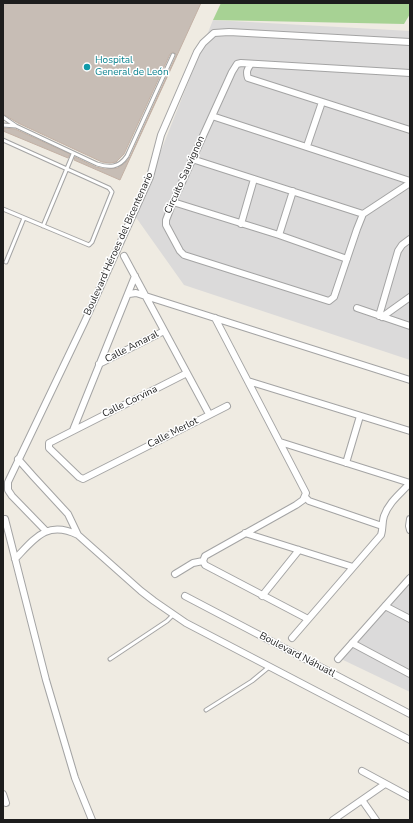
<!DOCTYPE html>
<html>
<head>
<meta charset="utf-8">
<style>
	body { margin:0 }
	#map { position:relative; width:413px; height:823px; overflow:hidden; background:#efebe2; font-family:"Nunito Sans",sans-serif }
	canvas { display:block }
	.frame { position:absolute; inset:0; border:4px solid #1d1d1d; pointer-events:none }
</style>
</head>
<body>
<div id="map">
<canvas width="413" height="823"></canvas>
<div class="frame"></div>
</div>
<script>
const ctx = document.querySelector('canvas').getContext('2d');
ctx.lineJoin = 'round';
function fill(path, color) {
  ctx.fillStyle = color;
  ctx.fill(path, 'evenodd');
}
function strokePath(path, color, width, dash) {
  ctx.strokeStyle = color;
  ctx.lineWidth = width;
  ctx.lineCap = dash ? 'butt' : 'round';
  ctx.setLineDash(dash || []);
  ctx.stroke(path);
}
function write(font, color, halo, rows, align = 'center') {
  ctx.font = font + ' "Nunito Sans",sans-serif';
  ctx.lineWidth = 3;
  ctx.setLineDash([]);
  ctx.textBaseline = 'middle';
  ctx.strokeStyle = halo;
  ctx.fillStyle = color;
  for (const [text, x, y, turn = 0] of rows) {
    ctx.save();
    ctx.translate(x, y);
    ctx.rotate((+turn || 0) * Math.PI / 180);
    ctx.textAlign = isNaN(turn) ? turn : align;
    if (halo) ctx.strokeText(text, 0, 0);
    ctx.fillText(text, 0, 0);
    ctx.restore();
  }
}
fill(new Path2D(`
	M213,20l197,11v329l-226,-75 -49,-69z
	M410,572v120l-71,-34z`), '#dbdada');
fill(new Path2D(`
	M221,3h189v11l-6,10 -191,-4z`), '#a7d294');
const building = new Path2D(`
	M3,3h198l-81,177 -46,-20 1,-3 21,10 9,2 13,-1 8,-6 4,-5 46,-101v-2l-3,-2 -3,2 -46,100 -8,8 -6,1 -8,-1 -84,-39 -15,-9z
	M3,128l12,1 55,25 -2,4 -65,-27z`);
fill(building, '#c7bdb5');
strokePath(building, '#c2b0a4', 1);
const lane = new Path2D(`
	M3,117l13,9 81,38c12,4 22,4 30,-8l46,-101
	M3,125l13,1
	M3,140l106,48 3,4 -20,50 -3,3 -86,-36
	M43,226l30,-72
	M6,262l18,-44
	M110,659l57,-38 7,-7
	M206,710l46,-29 17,-14`);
const street = new Path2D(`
	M251,64c-4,5 -5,8 -3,14l162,52
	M410,73l-169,-10 -4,1 -5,8 -59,130 -7,18v5l14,26 4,4 145,46 5,-4 23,-68 6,-15 47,-31
	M212,116l198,65
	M307,146l15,-44
	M192,159l171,55
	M173,202l106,33 68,24
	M241,224l13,-45
	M279,235l14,-44
	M124,256l85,158
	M129,294l7,-1 274,87
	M357,308l53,18
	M379,316l19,-65 4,-6 8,-6
	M382,317l28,-20
	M99,364l65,-33
	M187,373l-136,69 -2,1v5l30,29 4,2 144,-73
	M248,381l162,50
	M73,430l62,-154
	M280,442l130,41
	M18,459l15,17 35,38 10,21
	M346,463l14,-47
	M305,497l4,4 73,25
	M5,519l41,161 29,98 17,42
	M410,519l-1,7 1,4
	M46,531l-34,-35 -4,-6v-8l77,-161 65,-144 11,-42 36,-83 6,-9 11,-10 15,-1 181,10
	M245,533l108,34
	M15,559c20,-21 32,-39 63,-24l63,56 13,10 32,22 224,117
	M203,561l2,4 103,54
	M175,574l18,-11 10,-2 2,-5 91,-51 7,-5 3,-7 -91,-175
	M185,596l225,118
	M262,596l37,-46
	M385,606l25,13
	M292,638l89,-103c2,-6 1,-13 3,-19 5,-14 16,-22 26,-33
	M352,643l58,31
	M338,659l72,-81
	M362,771l48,26
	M3,794l3,9
	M362,800l14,20
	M333,820l52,-36`);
strokePath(lane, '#a4a4a4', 5);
strokePath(street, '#a4a4a4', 8);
strokePath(lane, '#fff', 3);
strokePath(street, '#fff', 6);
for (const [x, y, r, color] of [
	[87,67,4,"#0f9aa8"]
]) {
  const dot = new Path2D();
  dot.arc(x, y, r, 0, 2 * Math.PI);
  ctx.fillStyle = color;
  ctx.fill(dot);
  strokePath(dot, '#fff', 1.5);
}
write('10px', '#0d838f', '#fff', [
	["Hospital",95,61],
	["General de León",95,73]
], 'left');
write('10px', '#1d1d1d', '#fff', [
	["Circuito Sauvignon",185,175,-66],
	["Boulevard Héroes del Bicentenario",119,244,-66],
	["Calle Amaral",132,347,-27],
	["Calle Corvina",130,402,-26],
	["Calle Merlot",173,433,-27],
	["Boulevard Náhuatl",297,655,28]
]);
</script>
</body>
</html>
